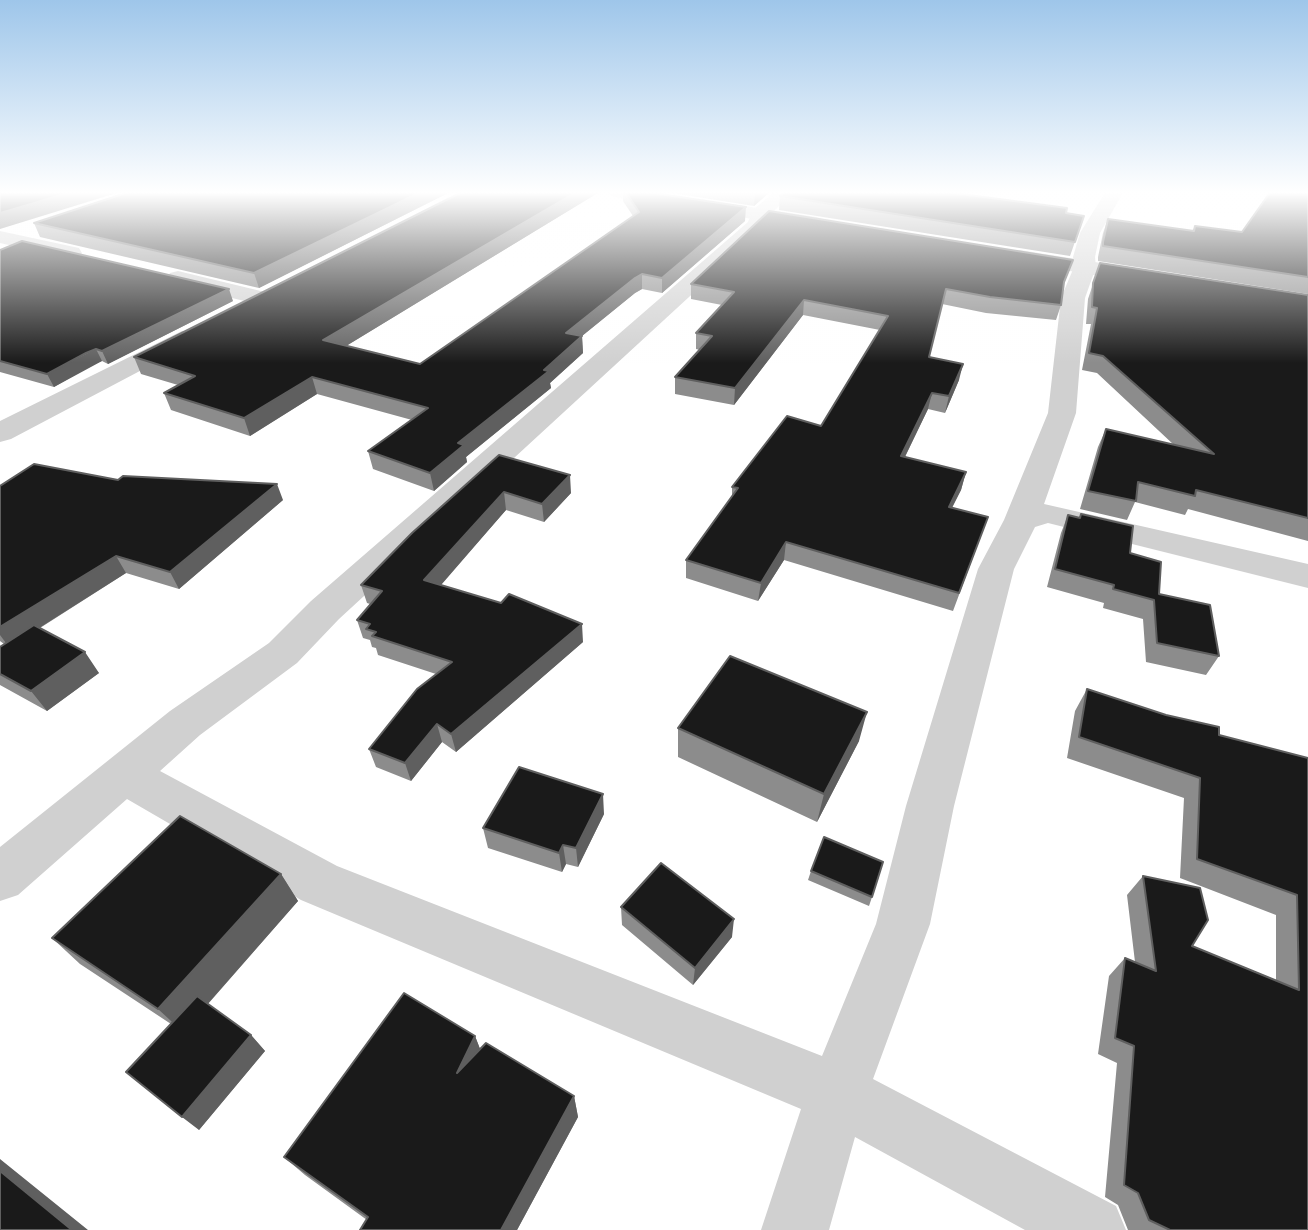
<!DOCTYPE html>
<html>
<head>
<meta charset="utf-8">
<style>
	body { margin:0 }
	canvas { display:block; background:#fff }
</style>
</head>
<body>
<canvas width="1308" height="1230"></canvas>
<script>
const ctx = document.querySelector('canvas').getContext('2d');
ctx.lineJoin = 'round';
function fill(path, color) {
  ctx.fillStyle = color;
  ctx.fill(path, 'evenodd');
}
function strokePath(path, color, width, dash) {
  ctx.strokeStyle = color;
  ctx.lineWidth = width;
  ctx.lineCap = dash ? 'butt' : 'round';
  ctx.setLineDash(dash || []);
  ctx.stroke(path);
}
fill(new Path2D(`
	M775,191h19l-25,25 -5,12 -425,391 -42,44 -97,72 -40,36 177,95 485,190 54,-132 30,-118 72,-237 26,-49 44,-107 13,-115 13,-31 -1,-10 7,-24 26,-42h18l-24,42 -5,24 1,10 -11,31 -9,115 -32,91 264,60v24l-260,-65 -13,4 -21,42 -60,237 -24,118 -57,155 243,127 10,24h-101l-170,-93 -26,93h-68l40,-121 -500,-209 -174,-101 -109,96 -18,6v-54l170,-136 99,-68 42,-42 437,-379 5,-12z
	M0,231l79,17 3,5 -3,5 -8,1 -71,-16z
	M178,271l91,22 4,5 -4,5 -8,2 -91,-22 -3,-5 3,-5z`), '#d0d0d0');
fill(new Path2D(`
	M605,191h42l169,26 7,2 3,4 -3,4 -7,2 -202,-32z
	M1020,250l131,21 8,2 3,5 -3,5 -8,2 -139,-24 -3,-5 3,-5z
	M182,331l9,3 4,5 -4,5 -180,95 -11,3v-21z`), '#d0d0d0');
fill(new Path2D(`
	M452,191l-193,97 -219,-51 -6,-14z
	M601,191l-255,155 74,18 213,-148 -10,-15v-10h17l105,30 -83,72 -20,-4 -7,4 -53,43 1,17 -33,30 1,5 -85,69 1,5 -33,29 -61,-22 -5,-18 44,-31 -95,-26 -67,42 -79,-26 -7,-17 14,-8 -37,-11 -7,-17z
	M660,191h111l-17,15z
	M1308,191v103l-210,-33v-4l5,-24 5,-14 84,12 3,-5 47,6z
	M954,193l130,23 -14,40 -291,-46 1,-14z
	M0,250l233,51 -125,63 -6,-3 -10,4 -38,22 -54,-15z
	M1073,260l-10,26 -2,19 -5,15 -70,-7 -44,-9 -13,53 30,23 -14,33 -17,-4 -23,48 61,15 -5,18 -9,18 36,9 -35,94 -169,-51 -26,41 -72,-23v-18l46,-64v-9l89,-61 59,-96 -77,-15 -69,90 -59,-11v-17l25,-27 -4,-1v-16l26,-28 -31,-6v-15z
	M1100,263l208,32v246l-120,-32 -3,6 -50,-13 -8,18 -47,-11 18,-62 8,-18 68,16 -77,-72 -15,-3 9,-46h-5l2,-25z
	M499,455l72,38 -27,29 -38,-12 -66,75 143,57 -127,110 -14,-10 -31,39 -35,-14 -7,-18 67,-75 -58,-19 -2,-7 -4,-1 -2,-7 -7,-2 -6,-18 13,-16 -3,-1 -6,-18z
	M118,480l165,20 -104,89 -53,-16 -86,55 59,45 -52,38 -47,-26v-38l4,-3 -4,-3v-155z
	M1068,515l62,38 29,41 60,62 -13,19 -60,-13 -3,-43 -40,-11 1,-5 -57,-16 14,-54z
	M1087,689l132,46 89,23v472h-180l-10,-25 -13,-8 12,-134 -19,-9 11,-78 16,-18 10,4 -8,-67 16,-19 49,70 84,34v-65l-96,-37 4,-80 -117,-40 8,-47z
	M678,728l181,13 -42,81 -139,-65z
	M604,814l-26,53 -12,-3 -4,8 -74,-24 -5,-20z
	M811,871l61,26 -3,9 -61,-26z
	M281,874l17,27 -90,103 43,31 14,16 -66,79 -28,-106 -91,-60 -28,-26z
	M621,907l111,30 -39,48 -71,-60z
	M475,1036l5,13 94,47 4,21 -61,113h-157l7,-10 -62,-45 -21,-18z`), '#8c8c8c');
fill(new Path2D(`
	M75,191h48l-123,38v-16z
	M423,191h29l-193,97 -5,-15z
	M578,191h23l-273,166 -5,-17z
	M757,191h14l-17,15 1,-14z
	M746,207l-1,14 -83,72v-15z
	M642,274v15l-7,4 -53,43 1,17 -33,30 1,5 -85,69 1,5 -33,29 -4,-18 28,-30 86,-73 22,-37 69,-55z
	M229,289l4,12 -125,63 -6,-13z
	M804,300l-1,15 -69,90 1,-17z
	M96,349l6,12 -48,26 -7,-13z
	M963,364l-4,16 -14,33 4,-17z
	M312,377l5,17 -67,42 -6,-18z
	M932,393l-4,16 -31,64 4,-17z
	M966,472l-5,18 -18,35 6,-18z
	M570,475l1,18 -27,29 -2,-18z
	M277,484l6,16 -104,89 -9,-17z
	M504,492l2,18 -77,89 -5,-19z
	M786,542l-2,18 -26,41 3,-18z
	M116,556l10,17 -117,74 -9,-12v-8z
	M582,624l1,18 -127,110 -5,-18z
	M85,652l14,21 -52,38 -16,-20z
	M867,712l-8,29 -42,81 7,-28z
	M437,724l5,18 -31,39 -6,-18z
	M603,794l1,20 -26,53 -2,-19z
	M563,845l3,19 -4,8 -3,-19z
	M281,874l17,27 -115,131 -25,-23z
	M734,919l-2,18 -39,48 2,-17z
	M251,1035l14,16 -66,79 -17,-13z
	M475,1036l9,23 -27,14z
	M574,1096l4,21 -61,113h-16z
	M0,1159l88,71h-16l-72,-59z`), '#5f5f5f');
const building = new Path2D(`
	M0,191h75l-75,22z
	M132,191h291l-169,82 -220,-50z
	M464,191h114l-255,149 97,24 219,-152 -14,-21h15l106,16 -84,71 -20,-4 -7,4 -69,55 16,3 -38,34 5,1 -91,72 6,2 -34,28 -62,-22 60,-43 -116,-31 -68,41 -80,-25 31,-17 -61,-19z
	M786,191h168v2l113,15 -1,5 18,3 -9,26 -295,-46z
	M1271,191h37v86l-205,-31v-4l5,-23 86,12 1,-5 47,6z
	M769,211l304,49 -9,22 -3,23 -71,-8 -44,-8 -17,68 34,7 -14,32 -17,-3 -31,63 65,16 -17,35 39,10 -29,76 -173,-51 -25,41 -75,-23 52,-72 -6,-1 55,-71 34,10 67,-110 -84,-16 -69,88 -60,-11 37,-41 -16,-3 38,-41 -43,-8z
	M22,241l207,48 -127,62 -6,-2 -10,4 -39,21 -47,-13v-111z
	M1100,263l208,32v223l-112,-28 -1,6 -57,-14 -2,19 -48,-10 18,-62 108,25 -111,-98 -14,-3 8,-45 -5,-1 1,-24z
	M499,455l71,20 -28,29 -38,-12 -80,88 77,23 8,-9 73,30 -131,110 -14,-10 -32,39 -36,-14 48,-60 35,-27 -80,-26 4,-4 -10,-3 4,-5 -13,-4 25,-29 -21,-6 51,-52z
	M34,464l84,16 5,-4 154,8 -107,88 -54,-16 -116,71v-141z
	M1081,514l52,12 -3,27 31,9 -2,32 51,11 9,51 -62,-13 -3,-43 -41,-11 1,-4 -59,-16 13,-54 12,3z
	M34,625l51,27 -54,39 -31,-17v-27z
	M730,656l137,56 -43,82 -146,-66z
	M1087,689l79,26 53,12v8l89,23v472h-138l-21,-10 -11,-27 -14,-8 10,-139 -19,-8 10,-80 31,13 -13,-95 57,12 8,32 -16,26 107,44 -2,-95 -100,-36 3,-81 -121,-41z
	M519,767l84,27 -27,54 -13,-3 -4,8 -76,-25z
	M180,816l101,58 -123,135 -106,-71z
	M824,837l59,25 -11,35 -61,-26z
	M661,863l73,56 -39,49 -74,-61z
	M404,993l71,43 -18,37 29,-30 88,53 -73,134h-141l8,-13 -84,-60z
	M197,996l54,39 -69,82 -56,-45z
	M0,1171l72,59h-72z`);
fill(building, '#1a1a1a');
strokePath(building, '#5f5f5f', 2);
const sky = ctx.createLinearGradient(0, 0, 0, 363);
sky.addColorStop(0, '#9ec6ea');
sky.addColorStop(0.53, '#fff');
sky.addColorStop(1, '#ffffff00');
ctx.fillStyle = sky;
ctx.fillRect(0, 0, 1308, 363);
</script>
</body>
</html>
